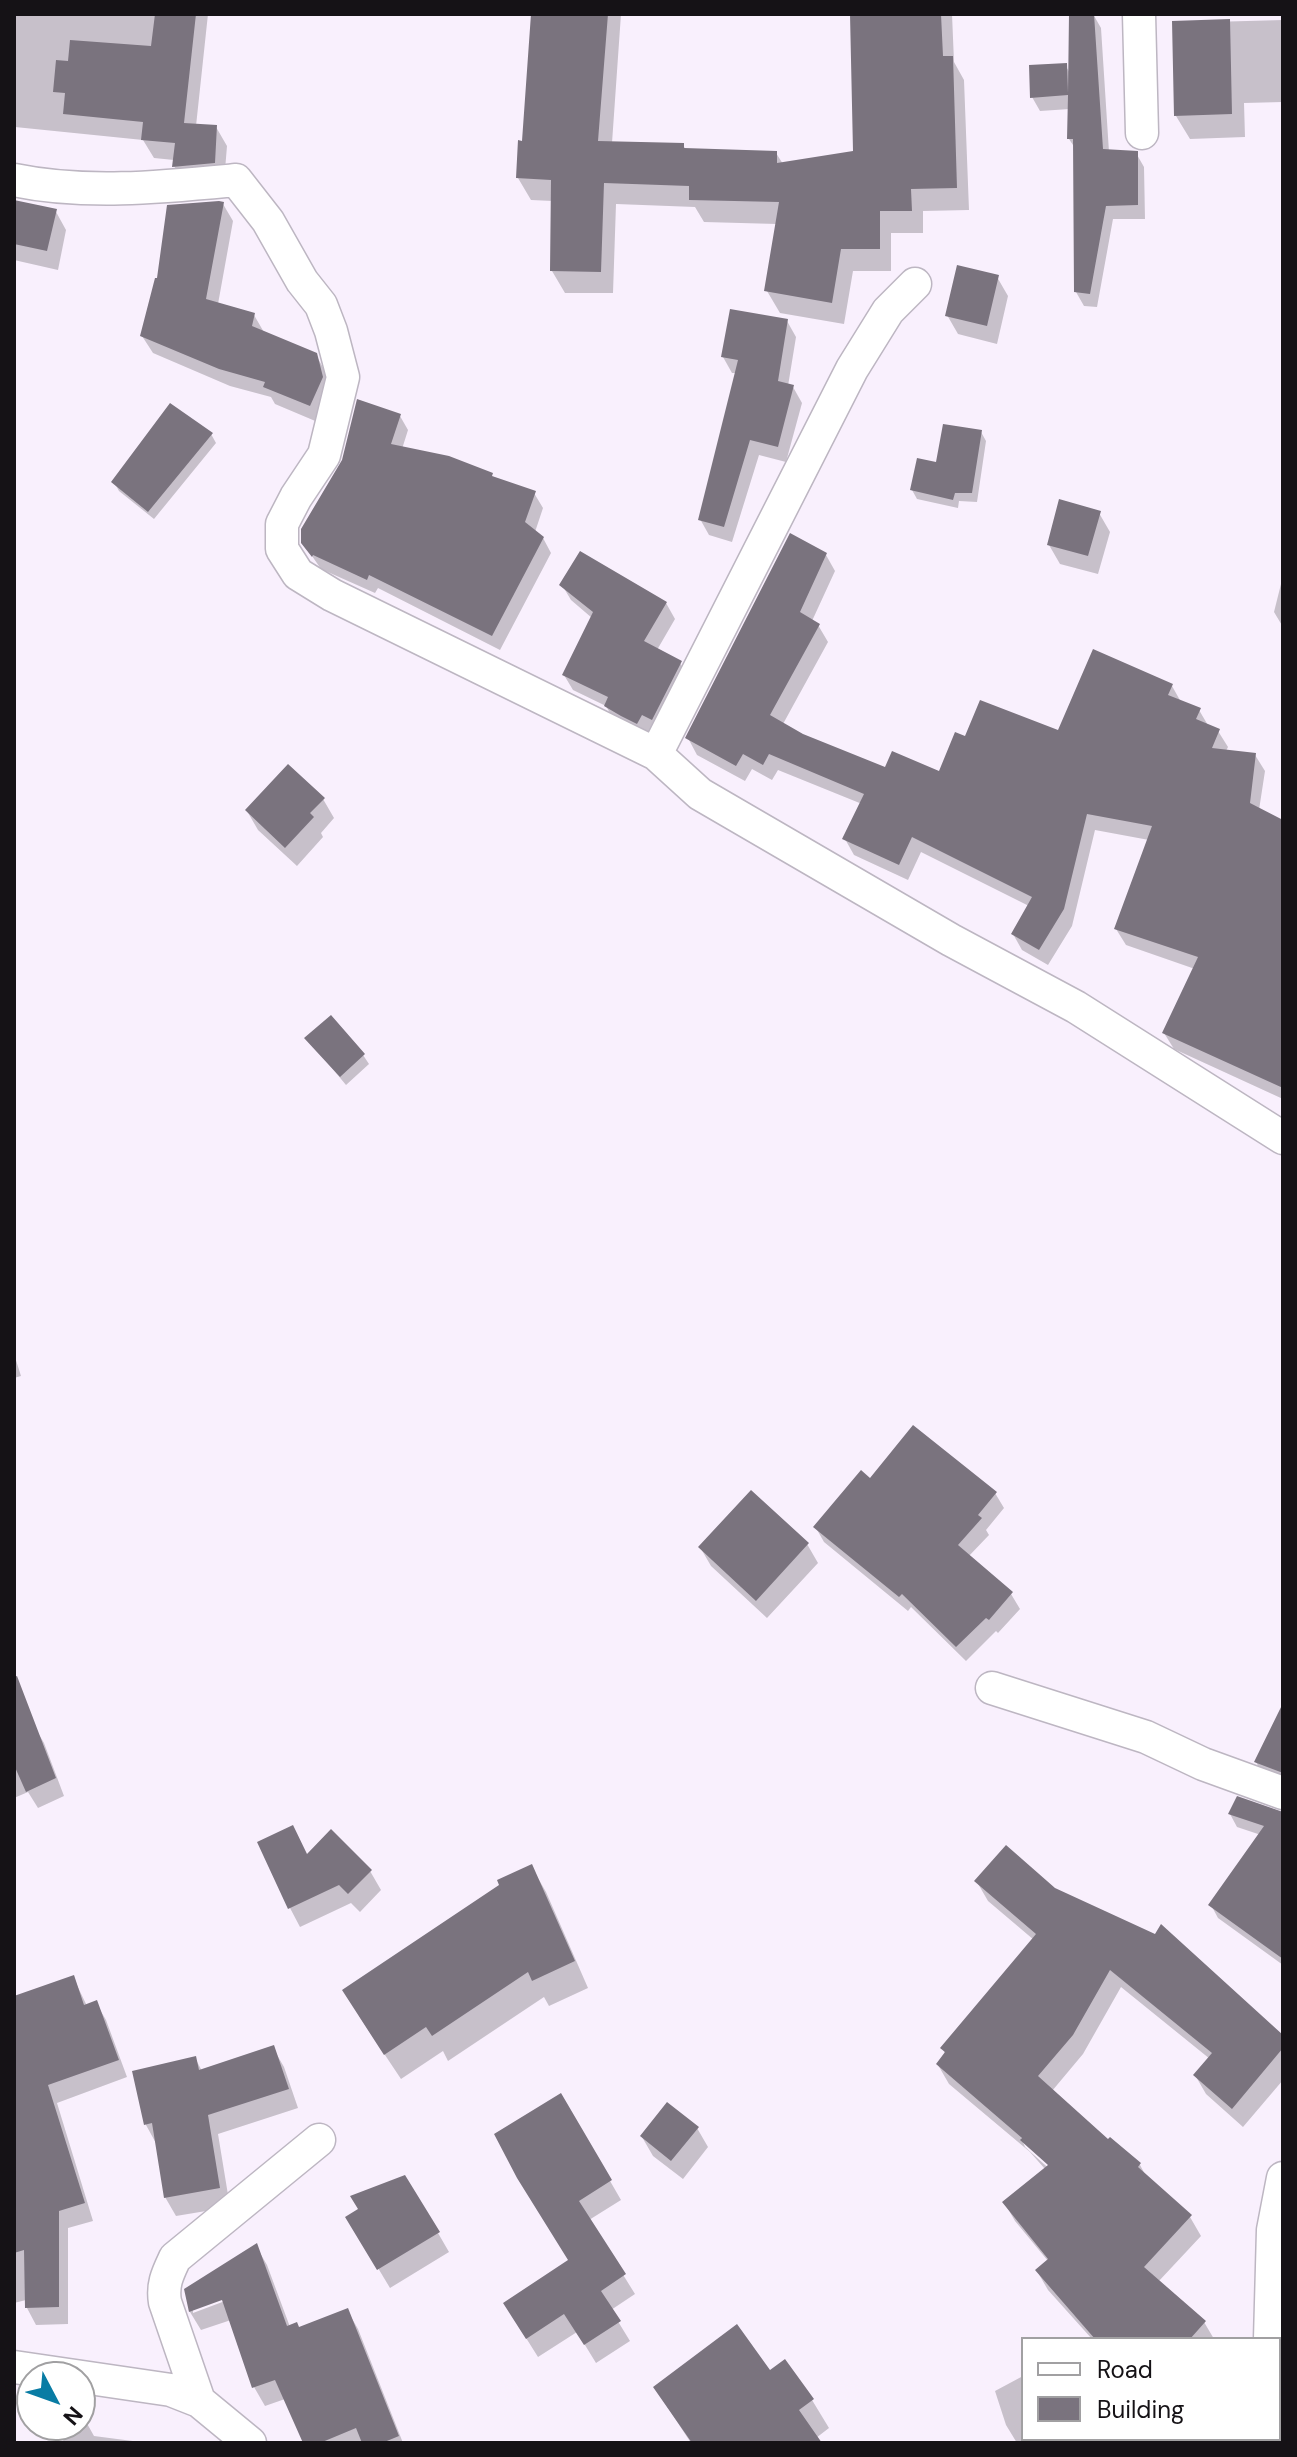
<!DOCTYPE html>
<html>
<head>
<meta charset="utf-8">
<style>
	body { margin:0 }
	#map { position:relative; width:1297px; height:2457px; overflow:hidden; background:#f9f0fd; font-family:"DM Sans",sans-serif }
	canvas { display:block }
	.frame { position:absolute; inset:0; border:16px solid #151216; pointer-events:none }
	.legend { position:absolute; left:1021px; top:2337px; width:260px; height:104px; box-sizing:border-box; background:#fff; border:2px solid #a1a0a2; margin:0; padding:10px 14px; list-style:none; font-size:24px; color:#151216 }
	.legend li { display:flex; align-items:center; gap:16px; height:40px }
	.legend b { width:40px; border:2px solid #a1a0a2 }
	.north { position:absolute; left:16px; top:2361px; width:80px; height:80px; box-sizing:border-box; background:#fff; border:2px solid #a1a0a2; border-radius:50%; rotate:131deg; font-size:22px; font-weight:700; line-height:32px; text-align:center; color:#151216 }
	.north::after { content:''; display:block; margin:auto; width:28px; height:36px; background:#097ca4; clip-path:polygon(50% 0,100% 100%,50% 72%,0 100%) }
</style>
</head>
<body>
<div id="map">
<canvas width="1297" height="2457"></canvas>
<div class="frame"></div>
<ul class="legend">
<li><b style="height:10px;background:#fff"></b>Road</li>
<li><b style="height:22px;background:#7a737e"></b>Building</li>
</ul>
<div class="north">N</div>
</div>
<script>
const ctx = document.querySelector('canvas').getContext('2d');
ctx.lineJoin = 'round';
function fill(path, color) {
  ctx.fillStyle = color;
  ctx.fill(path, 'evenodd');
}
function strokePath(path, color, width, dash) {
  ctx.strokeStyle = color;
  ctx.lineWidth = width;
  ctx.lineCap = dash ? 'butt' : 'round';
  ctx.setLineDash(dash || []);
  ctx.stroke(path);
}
fill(new Path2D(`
	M14,14h194l-12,112 20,1 11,19 -3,36 -39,3 -11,-19v-6l-20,-2 -11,-18 -128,-13 -1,2z
	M533,14h88l-9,129 71,2 3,5 90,3 7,11 72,-11 -3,-139h100l2,48 10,18 5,130 -46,1v22h-32v38h-38l-9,53 -64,-11 -13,-22 10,-67 -73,-2 -9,-15 -79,-3 -3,89h-48l-13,-22 1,-70 -22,-1 -13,-22 6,-35z
	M1093,14l8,14 8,124 27,1 8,14 1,52h-32l-16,88 -13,-1 -8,-14 -1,-144 -6,-9 1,-30 -30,2 -8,-14 33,-32 5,8z
	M1283,20v82l-39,1 1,34 -55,2 -14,-23 -2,-93z
	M14,202l41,8 11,20 -8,40 -44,-10z
	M223,204l10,17 -15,83 36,11 11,19 51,21 10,18 6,22 -12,28 -45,-19 -4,-7 -41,-11 -77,-33 -11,-17z
	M997,277l11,19 -11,48 -39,-10 -11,-19z
	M787,321l9,16 -8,49 5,1 9,16 -16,59 -27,-7 -27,87 -23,-7 -9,-16 36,-146h-4l-9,-16z
	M400,416l8,14 -6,19 132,44 9,15 -8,24 8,6 8,15 -51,97 -122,-62 -3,5 -54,-24 -18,-26z
	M981,432l5,9 -9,61 -18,-1 -1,7 -41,-9 -5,-9 26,-25z
	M211,434l5,9 -62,76 -35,-28 -5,-9z
	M1099,513l11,19 -12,42 -38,-10 -11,-19z
	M826,555l9,16 -23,50 6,4 10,17 -45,82 19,11 85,35 53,3 27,-34 92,-7 113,-46 9,16 18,8 10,17 9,4 10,16 -2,4 29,4 10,16 -6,39 24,13v276l-109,-50 -10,-16 31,-64 -69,-24 -10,-16 33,-89 -54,-10 -23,96 -24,39 -26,-15 -9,-16 16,-28 -108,-54 -13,28 -54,-25 -9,-16 17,-35 -84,-34 -6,10 -20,-11 -7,12 -48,-26 -9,-17z
	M1282,580h1v47l-9,-15z
	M562,585l104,18 9,16 -18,31 23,13 9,16 -43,59 -31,-16 -9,-16 -33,-16 -9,-15 28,-57 -21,-18z
	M323,799l11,19 -13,15 2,4 -26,29 -39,-36 -11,-19z
	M307,1038l56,17 6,9 -23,21z
	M14,1354l7,22 -7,2z
	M870,1481l125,12 9,15 -18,22 3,5 -21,22 43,37 9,15 -22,24 -2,-2 -30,30 -55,-54 -3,4 -84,-69 -8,-14z
	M807,1544l11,19 -51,55 -56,-52 -11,-19z
	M1283,1708v75l-20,-8 -7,-13z
	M34,1726l10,17 20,53 -26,12 -10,-16 -14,6v-64z
	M1283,1813v152l-65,-47 -7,-13 50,-70 -24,-8 -7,-13z
	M308,1856l62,15 11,19 -21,22 -9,-9 -51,24 -10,-19z
	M531,1866l15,26 42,96 -39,18 -5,-9 -96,64 -5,-10 -42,28 -42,-63z
	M977,1882l77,8 229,147v43l-40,47 -37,-33 -11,-19 15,-16 -89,-72 -38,67 -31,37 56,51 32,23 7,13 43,39 11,19 -43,46 46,40 10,17h-122l-44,-49 -11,-19 11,-10 -33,-40 -11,-19 41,-33 -15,-17 -81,-68 -11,-19 8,-10 -4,-7 92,-108 -46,-39zM1021,2137l36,33 -3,3 -29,-26z
	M73,1977l14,29 9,-3 10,17 21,57 -70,26 36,118 -25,7v96l-32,1 -9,-17 -1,-8 -12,3v-305z
	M273,2048l11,19 14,41 -80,26 12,73 -54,9 -11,-19 -8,-52 -11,-20 -12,-53 61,-14 7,13z
	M561,2096l60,104 -32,20 46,74 -24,16 19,31 -34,22 -19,-31 -39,25 -22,-35 54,-61z
	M697,2128l11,19 -25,32 -30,-23 -11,-19z
	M348,2218l90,15 11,19 -59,36z
	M256,2246l11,19 23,62 9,2 48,-19 11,19 45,114h-84l-34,-44 -20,7 -11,-19 -23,-67 -30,10 -11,-18 -4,-22zM231,2295l2,3 -40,15v-5z
	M770,2373l42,27 17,28 -13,10 3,5h-128l-36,-55z
	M1279,2375l4,3v65h-51l-2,-4h49z
	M1023,2376v63h8l-14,4 -11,-18 -11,-34z
	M80,2411l14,25 54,7h-85l2,-18h15z`), '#0003');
fill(new Path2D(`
	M155,14h41l-12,109 33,2 -2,38 -43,4 3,-24 -34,-3 2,-18 -80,-8 2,-21 -12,-1 3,-32 12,1 2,-21 81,6z
	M531,14h77l-10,127 86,2v5l93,3v12l76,-12 -3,-137h91l2,42h10l4,132 -46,1 1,22h-32v38h-39l-9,54 -68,-12 15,-89 -90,-2v-14l-85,-3 -3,89 -51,-1 1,-91 -35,-2 2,-38 4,1z
	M1069,14h25l9,135 35,2v54l-32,1 -16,88 -16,-2 -1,-153h-6l1,-44 -38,3 -1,-33 38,-2 1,30z
	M1230,19l2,95 -58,2 -2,-95z
	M14,200l43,9 -10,42 -33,-7z
	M219,201l5,1 -18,97 49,14 -3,13 65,27 6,24 -13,29 -47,-19 2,-5 -46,-13 -79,-33 15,-58h2l10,-73z
	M957,265l42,10 -12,51 -42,-10z
	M730,309l58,10 -10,62 16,4 -16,62 -28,-7 -26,87 -26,-7 40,-160 -17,-3z
	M357,399l44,15 -10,30 58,12 44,17 -1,3 44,15 -11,31 19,15 -52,99 -123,-61 -2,5 -54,-25 -1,2 -11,-14v-14l41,-69z
	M170,403l43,30 -65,79 -37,-30z
	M943,424l39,6 -10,63h-17l-2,7 -43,-10 7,-32 19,4z
	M1059,499l42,12 -13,45 -41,-11z
	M790,533l37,20 -27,59 20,12 -50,91 33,19 82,33 7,-16 47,20 16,-39 10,4 15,-36 78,30 35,-81 80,35 -5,11 33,13 -5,11 24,10 -8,19 44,5 -6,50 33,17v268l-121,-55 36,-76 -84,-28 38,-103 -65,-12 -23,95 -25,41 -28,-16 21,-37 -120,-60 -13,28 -57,-26 22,-45 -95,-40 -6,11 -20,-11 -7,12 -51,-28z
	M580,551l87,51 -23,39 38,20 -30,59 -10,-5 -5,9 -16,-8 -17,-10 4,-9 -46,-22 31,-63 -34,-27z
	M288,764l37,34 -15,15 4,4 -29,31 -40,-38z
	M331,1015l34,39 -25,23 -36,-39z
	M913,1425l84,67 -19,23 4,3 -24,27 55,47 -24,28 -3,-2 -30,29 -54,-53 -3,3 -86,-70 48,-57 9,8z
	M751,1490l58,53 -53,58 -58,-54z
	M17,1676l39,102 -30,14 -12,-27v-88z
	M1283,1703v70l-29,-11z
	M1237,1796l46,16v147l-75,-54 56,-79 -36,-12z
	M293,1825l14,29 24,-25 41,41 -24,24 -9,-9 -51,24 -31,-67z
	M1006,1845l49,43 100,46 6,-10 122,111v13l-51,61 -39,-34 19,-22 -102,-83 -37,65 -35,41 70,63 2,-2 31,26 -3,4 54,48 -48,52 62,54 -16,18h-95l-60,-69 13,-11 -46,-57 46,-37 -28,-25 2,-2 -86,-74 9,-12 -5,-4 96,-114 -62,-53z
	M532,1864l43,97 -43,20 -4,-9 -96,64 -6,-9 -42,28 -42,-65 157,-105 -2,-5z
	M74,1975l10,30 13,-5 22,60 -71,25 37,118 -26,8v96l-34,1 -1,-58 -10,3v-257z
	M274,2045l15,44 -81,26 12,73 -56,10 -12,-75 -8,2 -12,-54 64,-15 3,14z
	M561,2093l51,87 -33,21 47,73 -25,17 20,30 -37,24 -20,-31 -38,25 -23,-36 65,-43 -51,-82 -23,-44z
	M667,2102l32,25 -28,34 -31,-25z
	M405,2175l35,57 -63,38 -32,-53 13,-8 -8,-13z
	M257,2243l30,83 10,-4 2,5 49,-19 51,128 -17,7h-20l-6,-15 -36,15h-17l-28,-63 -23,8 -30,-88 -33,12 -5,-23z
	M737,2324l33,46 15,-11 29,40 -15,11 23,33h-130l-39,-56z`), '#7a737e');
const minor = new Path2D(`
	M1139,14l3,119
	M14,180c72,15 149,7 222,0l32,41 34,60 19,24 10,26 12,46 -19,78 -28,42 -14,27v25l16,25 34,21 324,159 44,40 251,146 125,67 207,131
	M656,754l196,-385 36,-58 27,-27
	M992,1688l154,49 57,27 80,29
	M1270,2339l3,-109 10,-52
	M14,2367l157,23 28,11 51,42
	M199,2401l-34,-99c-3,-18 3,-29 10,-44l144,-118
	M1118,2443l11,-4`);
strokePath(minor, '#bdb6c2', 35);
strokePath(minor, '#fff', 32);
</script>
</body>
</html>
